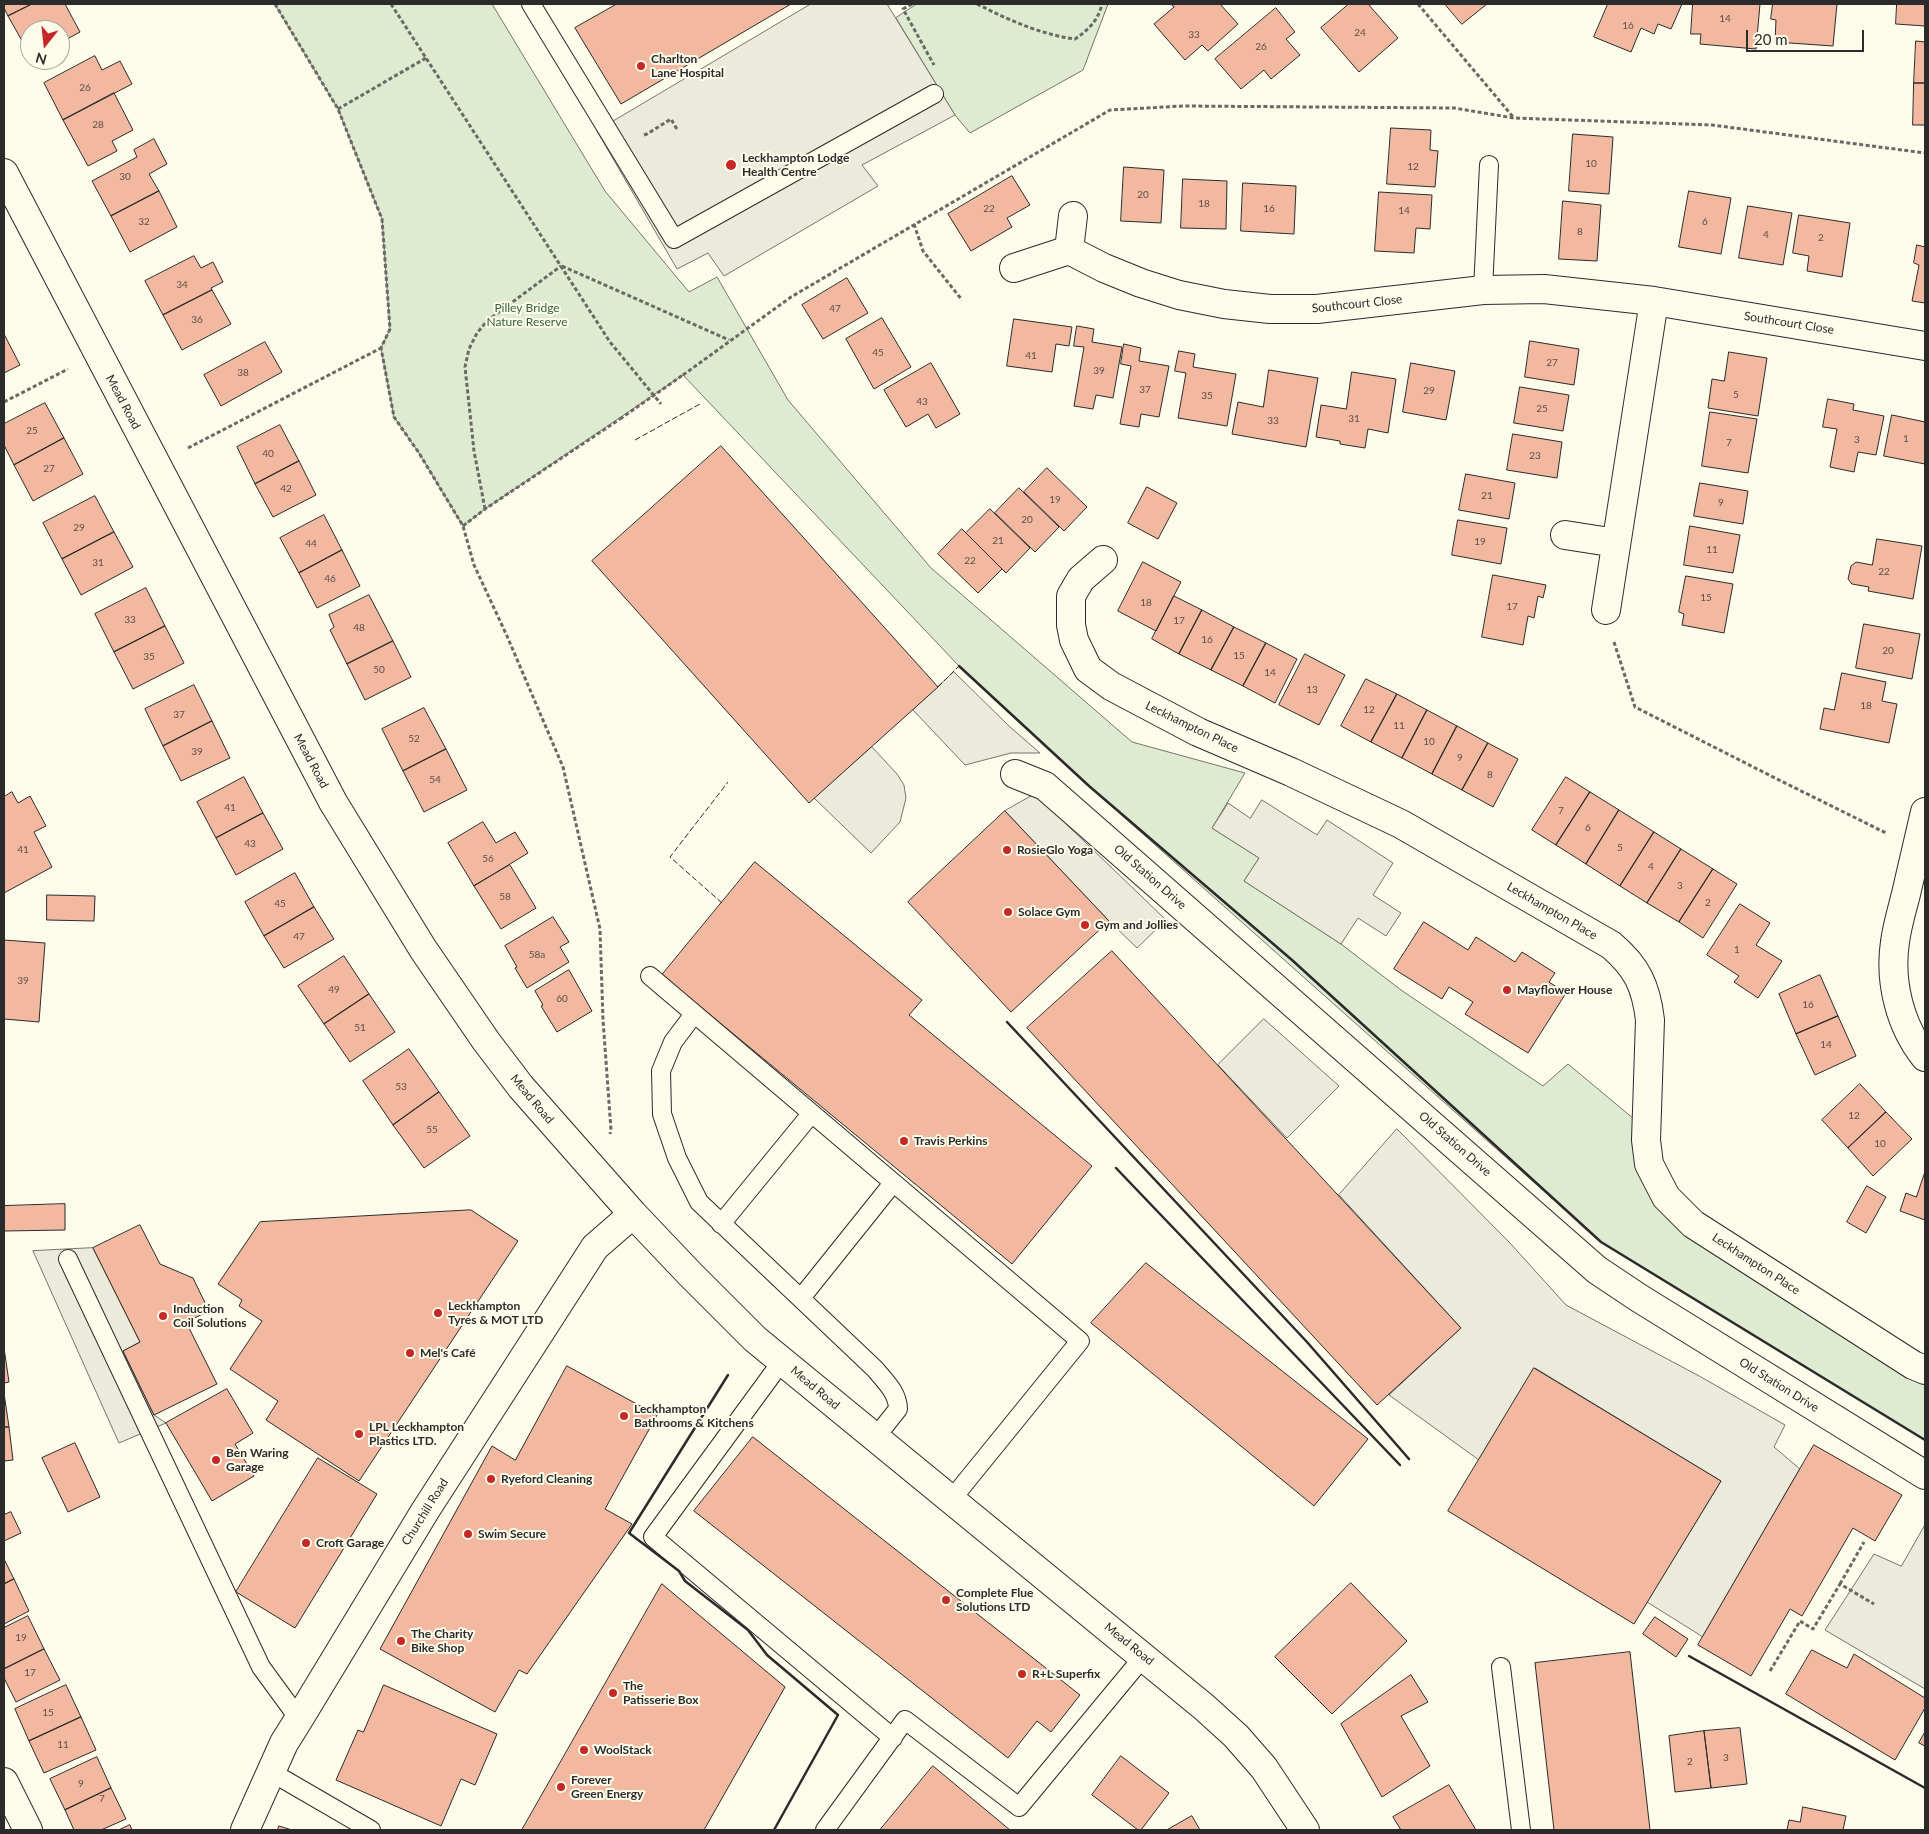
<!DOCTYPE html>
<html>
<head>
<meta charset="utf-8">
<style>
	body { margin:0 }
	#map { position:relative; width:1929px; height:1834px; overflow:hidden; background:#fdfbea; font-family:Lato,sans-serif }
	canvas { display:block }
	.frame { position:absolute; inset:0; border:5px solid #2b2b2b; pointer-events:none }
	.north { position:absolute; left:20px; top:20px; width:50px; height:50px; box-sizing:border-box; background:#fdfbea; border:1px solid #a9a89e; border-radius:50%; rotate:196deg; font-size:14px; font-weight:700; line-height:20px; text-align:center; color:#2b2b2b }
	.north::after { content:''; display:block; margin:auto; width:18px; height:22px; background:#c62828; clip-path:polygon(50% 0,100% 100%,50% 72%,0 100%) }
	.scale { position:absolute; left:1746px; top:30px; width:118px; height:22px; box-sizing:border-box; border:2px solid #2b2b2b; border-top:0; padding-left:6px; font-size:15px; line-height:18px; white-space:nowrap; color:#2b2b2b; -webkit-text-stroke:4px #fdfbea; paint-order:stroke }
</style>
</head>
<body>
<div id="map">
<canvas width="1929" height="1834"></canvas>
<div class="frame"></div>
<div class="north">N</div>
<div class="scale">20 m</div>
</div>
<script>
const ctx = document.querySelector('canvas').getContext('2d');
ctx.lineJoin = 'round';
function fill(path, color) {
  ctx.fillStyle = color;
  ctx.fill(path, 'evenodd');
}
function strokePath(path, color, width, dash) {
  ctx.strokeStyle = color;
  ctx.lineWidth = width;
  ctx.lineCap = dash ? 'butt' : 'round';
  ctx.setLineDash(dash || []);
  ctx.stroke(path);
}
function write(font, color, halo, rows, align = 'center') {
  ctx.font = font + ' Lato,sans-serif';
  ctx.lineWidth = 4;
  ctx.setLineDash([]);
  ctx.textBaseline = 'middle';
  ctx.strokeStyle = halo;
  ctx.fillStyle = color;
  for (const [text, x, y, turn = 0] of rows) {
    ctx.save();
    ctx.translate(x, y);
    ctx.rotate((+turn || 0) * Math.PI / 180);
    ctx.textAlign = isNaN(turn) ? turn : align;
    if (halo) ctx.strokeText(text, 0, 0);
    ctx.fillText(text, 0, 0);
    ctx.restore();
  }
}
const green = new Path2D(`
	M275,4h217l113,187 84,101 28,-15 71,123 143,168 201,174 113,31 -33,55 47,30 -15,23 97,63 60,46 142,96 25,-22 72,60 21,81 264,169v66l-324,-198 -512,-456 -130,-120 -276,-291 -198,134 -22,17 -44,-73 -25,-36 -13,-69 9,-19 -8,-110 -44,-110z
	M917,4h191l-25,66 -113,63 -15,-18 -59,-97z`);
fill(green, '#deebd1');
strokePath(green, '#74746e', 1);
const parking = new Path2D(`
	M811,4h76l68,111 -93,50 16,21 -154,90 -16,-23 -31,16 -80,-138z
	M954,672l56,55 30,26h-29l-46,12 -52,-55z
	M872,747l25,27 7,11 2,13 -6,24 -29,31 -57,-55z
	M1035,794l131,126 -29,28 -28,-27 -104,-110z
	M1262,800l55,35 10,-15 66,43 -20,32 28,18 -15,23 -28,-18 -17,26 -97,-63 15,-23 -47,-30 16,-25 22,15z
	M1264,1019l75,67 -52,52 -69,-73z
	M1397,1129l112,113 57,63 135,72 84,48 -11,22 26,22 -97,168 -56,-35 74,-121 -186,-113 -56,92 -90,-65 72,-67 -122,-133z
	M93,1248l47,94 -17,9 31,64 12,8 -47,20 -86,-192z
	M1925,1525v164l-100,-59 49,-76 27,12z`);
fill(parking, '#eceadb');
strokePath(parking, '#74746e', 1);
const building = new Path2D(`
	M4,4h28l-24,12 -4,-8z
	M32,4h33l15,28 -20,11v-13h-30v25l-22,-39z
	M617,4h174l-170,100 -46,-76z
	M1171,4h49l18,20 -30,27 -6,-6 -17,15 -31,-36 20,-17z
	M1349,4h19l30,34 -39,34 -38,-44z
	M1445,4h42l-25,20z
	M1608,4h74l-11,25 -13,-5 -4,10 -13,-6 -10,24 -37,-15z
	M1693,4h67l-4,45 -56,-5 1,-10h-10z
	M1773,4h64l-4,42 -58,-4 1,-22 -5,-1z
	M1897,4h28v22l-29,-2z
	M1276,8l19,24 -9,7 14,16 -29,24 -7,-9 -23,19 -26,-30z
	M1916,41l9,1v41h-11z
	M95,56l7,14 18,-9 12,23 -69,36 -19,-37z
	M1914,83h11v42h-12z
	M114,93l19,37 -21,11 5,10 -29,15 -25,-46z
	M1391,128l40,2 -1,20 8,1 -3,36 -48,-3z
	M1573,134l40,3 -4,57 -40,-3z
	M154,139l13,25 -18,10 10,17 -48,25 -19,-35 45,-24 -3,-7z
	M1124,167l40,3 -3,53 -40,-2z
	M1012,176l18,29 -23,13 5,9 -41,24 -23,-37z
	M1183,179l44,2 -1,48 -45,-1z
	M1243,183l53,3 -2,48 -53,-3z
	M159,191l18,36 -47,25 -19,-36z
	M1689,191l42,7 -10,56 -42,-7z
	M1379,192l53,3 -2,34 -14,-1 -2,25 -39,-2z
	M1563,201l38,4 -4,56 -38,-2z
	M1748,206l44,7 -9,52 -44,-7z
	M1799,215l51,8 -8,54 -35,-6 2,-15 -16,-3z
	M1917,245l8,2v56l-13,-2 7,-36 -5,-2z
	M194,256l7,12 12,-6 10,20 -12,6 1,2 -49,25 -18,-34z
	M847,278l21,35 -45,26 -21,-34z
	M212,290l19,34 -49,26 -19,-35z
	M882,318l29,49 -37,22 -28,-50z
	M1014,319l58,8 -3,19 -13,-2 -4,28 -45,-6z
	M1077,326l17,3 -2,13 30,5 -9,51 -17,-3 -3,14 -19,-3 10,-59 -10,-1z
	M4,334l16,31 -16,8z
	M1530,341l49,8 -5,36 -49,-8z
	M265,342l17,30 -61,34 -17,-31z
	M1124,344l17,4 -2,13 30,5 -10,51 -18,-3 -2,13 -19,-3 11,-58 -10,-2z
	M1179,351l16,3 -2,13 43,7 -9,52 -49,-8 8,-45 -11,-2z
	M1729,352l38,6 -9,58 -50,-8 4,-29 12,2z
	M931,363l29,51 -24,14 -8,-14 -22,13 -22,-37z
	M1411,363l44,8 -9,49 -43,-8z
	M1269,370l49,8 -12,69 -74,-13 6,-32 25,5z
	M1352,372l44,7 -8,54 -20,-4 -3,19 -25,-4v-3l-24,-4 5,-32 25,4z
	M1520,387l49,8 -6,36 -49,-8z
	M1828,399l26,5 -1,6 31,6 -8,39 -18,-3 -4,20 -24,-5 7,-38 -14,-2z
	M45,403l19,35 -50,27 -10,-20v-21z
	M1710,412l47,7 -9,54 -46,-7z
	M1892,415l33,7v42l-41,-8z
	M280,425l19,36 -44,23 -18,-37z
	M1513,434l49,8 -5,36 -50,-8z
	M64,438l19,36 -50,27 -19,-36z
	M721,446l217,241 -129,116 -217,-242z
	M299,461l17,34 -43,22 -18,-33z
	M1047,468l40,39 -23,24 -40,-39z
	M1466,474l49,9 -6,36 -50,-9z
	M1700,483l48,8 -5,33 -49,-8z
	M1147,487l30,16 -19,36 -30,-16z
	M1019,488l40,39 -24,25 -40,-39z
	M95,496l19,36 -52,27 -19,-36z
	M990,509l40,39 -24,25 -40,-40z
	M324,515l18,35 -43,23 -19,-35z
	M1458,520l49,8 -6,36 -49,-9z
	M1690,526l50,9 -7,38 -49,-8z
	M962,529l40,40 -24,24 -40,-39z
	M114,532l19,35 -52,28 -19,-36z
	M1877,539l45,7 -9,53 -45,-8 1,-4 -17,-3 -4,-5 3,-13 5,-4 16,3z
	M342,550l18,36 -43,22 -18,-35z
	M1143,562l38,20 -25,49 -38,-20z
	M1493,575l53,10 -3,13 -5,-2 -4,22 -6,-2 -5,29 -41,-8z
	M1686,576l47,8 -9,49 -42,-8 2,-11 -5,-2z
	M146,588l19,38 -51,26 -19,-38z
	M369,595l24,46 -46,23 -17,-34 4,-3 -5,-12z
	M1174,596l28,14 -23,44 -27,-15z
	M1202,610l32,17 -23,43 -32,-16z
	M1864,624l56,10 -8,45 -56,-11z
	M165,626l19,37 -51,26 -19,-37z
	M1234,627l32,16 -23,43 -32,-16z
	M393,641l18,36 -46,23 -18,-36z
	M1266,643l31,16 -22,44 -32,-17z
	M1305,654l40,21 -26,50 -40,-20z
	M1842,673l44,9 -4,19 15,3 -8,39 -69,-14 4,-21 10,2z
	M1366,679l31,15 -26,48 -30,-16z
	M194,685l18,36 -49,25 -18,-37z
	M1397,694l30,16 -25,48 -31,-16z
	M424,708l22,41 -43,22 -21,-42z
	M1427,710l30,16 -25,48 -30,-16z
	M212,721l18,37 -49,23 -18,-35z
	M1457,726l31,17 -26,47 -30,-16z
	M1488,743l30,16 -25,48 -31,-17z
	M446,749l21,41 -43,22 -21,-41z
	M244,777l19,36 -47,25 -19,-36z
	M1566,777l24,15 -34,53 -24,-15z
	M12,792l6,11 12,-7 16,30 -12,6 18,35 -48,26v-96z
	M1590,792l29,18 -33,54 -30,-19z
	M1619,810l35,22 -34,54 -34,-22z
	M1005,811l104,110 -98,91 -103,-110z
	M263,813l20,36 -47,26 -20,-37z
	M483,822l13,21 19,-11 13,21 -54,33 -26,-43z
	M1654,832l27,17 -34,54 -27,-17z
	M1681,849l32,20 -34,53 -32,-19z
	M755,862l167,138 -13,15 183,151 -80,98 -350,-289z
	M510,865l26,43 -35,21 -27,-43z
	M1713,869l24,15 -34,54 -24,-16z
	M295,873l19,34 -50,29 -19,-34z
	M47,895l48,1 -1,25 -47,-1z
	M1740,904l30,19 -14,22 26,16 -24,37 -24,-16 5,-6 -32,-21z
	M314,907l20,32 -50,29 -20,-32z
	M553,917l16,25 -9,5 9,15 -42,26 -12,-20 2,-1 -12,-21z
	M1424,922l44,28 8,-13 39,25 7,-10 33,21 -6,9 17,11 -38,60 -63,-39 8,-12 -24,-15 -7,12 -48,-30z
	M4,940l41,3 -6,79 -35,-3z
	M1112,951l349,377 -84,77 -350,-377z
	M344,956l25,38 -45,30 -26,-38z
	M569,970l23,41 -35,21 -16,-26 2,-1 -8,-14z
	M1820,975l18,41 -42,18 -17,-40z
	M369,994l26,38 -45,30 -26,-38z
	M1838,1016l18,40 -41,19 -19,-41z
	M409,1049l30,43 -46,33 -30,-44z
	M1860,1084l26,28 -38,36 -26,-28z
	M439,1092l31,44 -46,32 -31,-43z
	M1886,1112l26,27 -39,37 -25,-28z
	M1925,1172v48l-25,-9 6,-18 10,4z
	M1867,1186l19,11 -20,36 -19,-11z
	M65,1204v26l-61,1v-25z
	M471,1210l47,31 -159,240 -93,-61 12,-19 -48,-32 32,-48 -23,-15 3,-6 -24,-16 42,-62z
	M140,1225l20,39 33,14 16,33 -23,11 31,62 -63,31 -31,-64 17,-9 -47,-94z
	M1146,1263l222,176 -54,67 -223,-183z
	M4,1348l5,34 -5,1z
	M567,1366l90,49 -52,94 27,15 -105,150 -8,-4 -24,42 -115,-63 112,-203 23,14z
	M1534,1368l187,113 -87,143 -186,-113z
	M227,1389l26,44 -18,11 19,32 -42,25 -46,-78z
	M4,1393l5,34h-5z
	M4,1427h5l4,33 -9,1z
	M753,1437l327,258 -29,37 -14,-11 -29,37 -314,-247z
	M75,1443l25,54 -32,15 -26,-54z
	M1814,1445l88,50 -27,46 -22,-13 -51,88 -12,-7 -39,67 -53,-31z
	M318,1458l59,36 -82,134 -59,-36z
	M11,1512l10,21 -17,8v-26z
	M4,1559l10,20 -10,5z
	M14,1579l15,32 -25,13v-40z
	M1351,1583l56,58 -75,73 -57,-57z
	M662,1584l123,103 -81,143h-182z
	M28,1616l16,33 -40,20v-41z
	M1655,1617l33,22 -12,18 -33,-23z
	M44,1649l16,31 -44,22 -12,-24v-9z
	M1812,1650l35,18 7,-14 71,44v10l-30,52 -109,-66z
	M1630,1652l20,178h-96l-19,-167z
	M1411,1675l17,27 -27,14 29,50 -48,31 -41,-73z
	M66,1685l15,32 -52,24 -14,-32z
	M384,1685l113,49 -22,51 -14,-6 -20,47 -105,-46 22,-50 5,2z
	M81,1717l15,33 -52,23 -15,-32z
	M1740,1728l7,56 -36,4 -7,-57z
	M1704,1731l7,57 -36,4 -6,-56z
	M1925,1732v14l-6,-3z
	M1121,1756l48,37 -28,37h-3l-46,-35z
	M97,1757l14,31 -46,22 -15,-31z
	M933,1766l77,64h-130z
	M1449,1785l27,45h-75l-8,-13z
	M111,1788l15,31 -25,11h-27l-9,-20z
	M1803,1807l43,9 -3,14h-56l2,-10 11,2z
	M1192,1816l8,14h-33z
	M130,1825l2,5h-13z
	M279,1826l13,4h-14z`);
fill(building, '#f2b8a0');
strokePath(building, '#2b2b2b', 1);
const service = new Path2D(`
	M531,4l143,235 260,-145
	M1483,290l6,-125
	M650,976l430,365 -129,159
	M694,1014l-21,28 -12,29 1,43 15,44 22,44 176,167c10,12 23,24 23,40l-23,29
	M721,1224l90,-110
	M68,1259l193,408 38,52
	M801,1298l92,-115
	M782,1361l-129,176 240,201
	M1501,1667l20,163
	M271,1772l100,58
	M825,1830l80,-110 114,87 125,-151`);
const minor = new Path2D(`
	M4,173l329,629 90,147 63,92 35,46 112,127 57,60 65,65 449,368 32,29 28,32 41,62
	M1069,250l4,-34
	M1014,268l55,-18 35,18 37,15 38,12 45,9 46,5h47l166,-19 61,-1 110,12 271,45
	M1565,535l51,8
	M1103,560l-22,19 -10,17v29l3,15 14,29 23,17 87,46 93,40 110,52 210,121c26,22 35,41 39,75l-4,120 3,24 17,33 27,27 220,141 12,5
	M1606,610l48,-309
	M1015,774l30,12 552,484 42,28 286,177
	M1925,812c-6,27 -13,55 -19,82 -4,16 -9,32 -11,48 -6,40 5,84 30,115
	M4,1782l24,48
	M245,1830l39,-87 15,-24 126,-208 170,-264 38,-33`);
strokePath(service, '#2b2b2b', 20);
strokePath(minor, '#2b2b2b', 30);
strokePath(new Path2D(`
	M275,4l63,105 44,110 8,110 -9,19 13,69 25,36 44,73 11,39 33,71 56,131 37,162 3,91 8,110 -1,4
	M391,4l219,338 51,62
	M912,4l-9,5 31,56
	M977,4c32,16 62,30 98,35 13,-9 23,-18 27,-35
	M1418,4l96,114
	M338,109l88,-51
	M644,135l3,-1 24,-15 7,12
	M914,224l9,27 39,49
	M562,266l167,74
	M683,375l108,-78 319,-187 73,-4 271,2 60,10 198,7 213,28
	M4,402l64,-33
	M188,448l193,-100
	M485,509l-11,-58 -9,-84 4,-18 8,-16 10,-12 74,-55
	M463,526l22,-17 135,-90
	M1614,642l21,65 142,72 109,54
	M1840,1584l24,-42
	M1770,1671l30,-50 13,8 27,-45 34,20`), '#6a6964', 3, [4, 2.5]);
strokePath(service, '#fdfbea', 18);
strokePath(minor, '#fdfbea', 28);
strokePath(new Path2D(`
	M620,419l63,-44`), '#6a6964', 3, [4, 2.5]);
strokePath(new Path2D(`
	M635,440l65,-36
	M938,687l21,-21
	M722,903l-52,-46 58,-75
	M635,1538l44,33 6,10 63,49 19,25 71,60 -64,115`), '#2b2b2b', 1, [6, 2.5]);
strokePath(new Path2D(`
	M959,666l130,120 203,174 309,282 324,198
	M1007,1022l300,320 102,117
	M1116,1168l284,297
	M728,1375l-99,158 50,38 6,10 63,49 19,25 71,60 -64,115
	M1689,1656l236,132`), '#2b2b2b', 2.5);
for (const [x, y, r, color] of [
	[641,66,5,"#c62828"],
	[731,165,6,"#c62828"],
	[1007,850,5,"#c62828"],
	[1008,912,5,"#c62828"],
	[1085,925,5,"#c62828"],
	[1507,990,5,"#c62828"],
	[904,1141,5,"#c62828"],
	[438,1313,5,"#c62828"],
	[163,1316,5,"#c62828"],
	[410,1353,5,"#c62828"],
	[624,1416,5,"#c62828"],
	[359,1434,5,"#c62828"],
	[216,1460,5,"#c62828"],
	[491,1479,5,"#c62828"],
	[468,1534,5,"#c62828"],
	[306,1543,5,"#c62828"],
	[946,1600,5,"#c62828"],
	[401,1641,5,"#c62828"],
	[1022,1674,5,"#c62828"],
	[613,1693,5,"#c62828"],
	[584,1750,5,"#c62828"],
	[561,1787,5,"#c62828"]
]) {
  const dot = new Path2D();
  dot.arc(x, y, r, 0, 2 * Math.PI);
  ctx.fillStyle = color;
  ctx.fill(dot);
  strokePath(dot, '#fdfbea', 2);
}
write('10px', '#5d4e48', null, [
	["14",1725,19],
	["16",1628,26],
	["24",1360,33],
	["33",1194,35],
	["26",1261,47],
	["26",85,88],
	["28",98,125],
	["10",1591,164],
	["12",1413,167],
	["30",125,177],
	["20",1143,195],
	["18",1204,204],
	["22",989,209],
	["16",1269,209],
	["14",1404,211],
	["32",144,222],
	["6",1705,222],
	["8",1580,232],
	["4",1766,235],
	["2",1821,238],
	["34",182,285],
	["47",835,309],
	["36",197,320],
	["45",878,353],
	["41",1031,356],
	["27",1552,363],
	["39",1099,371],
	["38",243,373],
	["37",1145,390],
	["29",1429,391],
	["5",1736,395],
	["35",1207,396],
	["43",922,402],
	["25",1542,409],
	["31",1354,419],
	["33",1273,421],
	["25",32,431],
	["1",1906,439],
	["3",1857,440],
	["7",1729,443],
	["40",268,454],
	["23",1535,456],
	["27",49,469],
	["42",286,489],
	["21",1487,496],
	["19",1055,500],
	["9",1721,503],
	["20",1027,520],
	["29",79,528],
	["21",998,541],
	["19",1480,542],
	["44",311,544],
	["11",1712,550],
	["22",970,561],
	["31",98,563],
	["22",1884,572],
	["46",330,579],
	["15",1706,598],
	["18",1146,603],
	["17",1512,607],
	["33",130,620],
	["17",1179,621],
	["48",359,628],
	["16",1207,640],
	["20",1888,651],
	["15",1239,656],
	["35",149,657],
	["50",379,670],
	["14",1270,673],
	["13",1312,690],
	["18",1866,706],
	["12",1369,710],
	["37",179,715],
	["11",1399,726],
	["52",414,739],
	["10",1429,742],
	["39",197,752],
	["9",1460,758],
	["8",1490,775],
	["54",435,780],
	["41",230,808],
	["7",1561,811],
	["6",1588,828],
	["43",250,844],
	["5",1620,848],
	["41",23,850],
	["56",488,859],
	["4",1651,867],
	["3",1680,886],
	["58",505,897],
	["2",1708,903],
	["45",280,904],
	["47",299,937],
	["1",1737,950],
	["58a",537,955],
	["39",23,981],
	["49",334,990],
	["60",562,999],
	["16",1808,1005],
	["51",360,1028],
	["14",1826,1045],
	["53",401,1087],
	["12",1854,1116],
	["55",432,1130],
	["10",1880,1144],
	["19",21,1638],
	["17",30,1673],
	["15",48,1713],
	["11",63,1745],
	["3",1726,1758],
	["2",1690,1762],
	["9",81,1784],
	["7",102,1799]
]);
write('bold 12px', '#2b2b2b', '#fdfbea', [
	["Charlton",651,59],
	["Lane Hospital",651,73],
	["Leckhampton Lodge",742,158],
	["Health Centre",742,172],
	["RosieGlo Yoga",1017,850],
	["Solace Gym",1018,912],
	["Gym and Jollies",1095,925],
	["Mayflower House",1517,990],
	["Travis Perkins",914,1141],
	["Leckhampton",448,1306],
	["Tyres & MOT LTD",448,1320],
	["Induction",173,1309],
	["Coil Solutions",173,1323],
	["Mel's Café",420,1353],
	["Leckhampton",634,1409],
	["Bathrooms & Kitchens",634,1423],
	["LPL Leckhampton",369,1427],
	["Plastics LTD.",369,1441],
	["Ben Waring",226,1453],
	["Garage",226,1467],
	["Ryeford Cleaning",501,1479],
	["Swim Secure",478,1534],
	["Croft Garage",316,1543],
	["Complete Flue",956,1593],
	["Solutions LTD",956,1607],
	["The Charity",411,1634],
	["Bike Shop",411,1648],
	["R+L Superfix",1032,1674],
	["The",623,1686],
	["Patisserie Box",623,1700],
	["WoolStack",594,1750],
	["Forever",571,1780],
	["Green Energy",571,1794]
], 'left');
write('12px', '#2b2b2b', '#fdfbea', [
	["Southcourt Close",1357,304,-6],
	["Southcourt Close",1789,323,9],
	["Mead Road",123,402,62],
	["Leckhampton Place",1192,727,26],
	["Mead Road",311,761,62],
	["Old Station Drive",1150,877,41],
	["Leckhampton Place",1552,911,30],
	["Mead Road",532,1099,50],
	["Old Station Drive",1455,1144,41],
	["Leckhampton Place",1756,1264,33],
	["Old Station Drive",1779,1385,32],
	["Mead Road",815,1388,40],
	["Churchill Road",425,1512,-58],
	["Mead Road",1129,1644,39]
]);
write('12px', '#34623c', '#fdfbea', [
	["Pilley Bridge",527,308],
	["Nature Reserve",527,322]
]);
</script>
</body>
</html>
